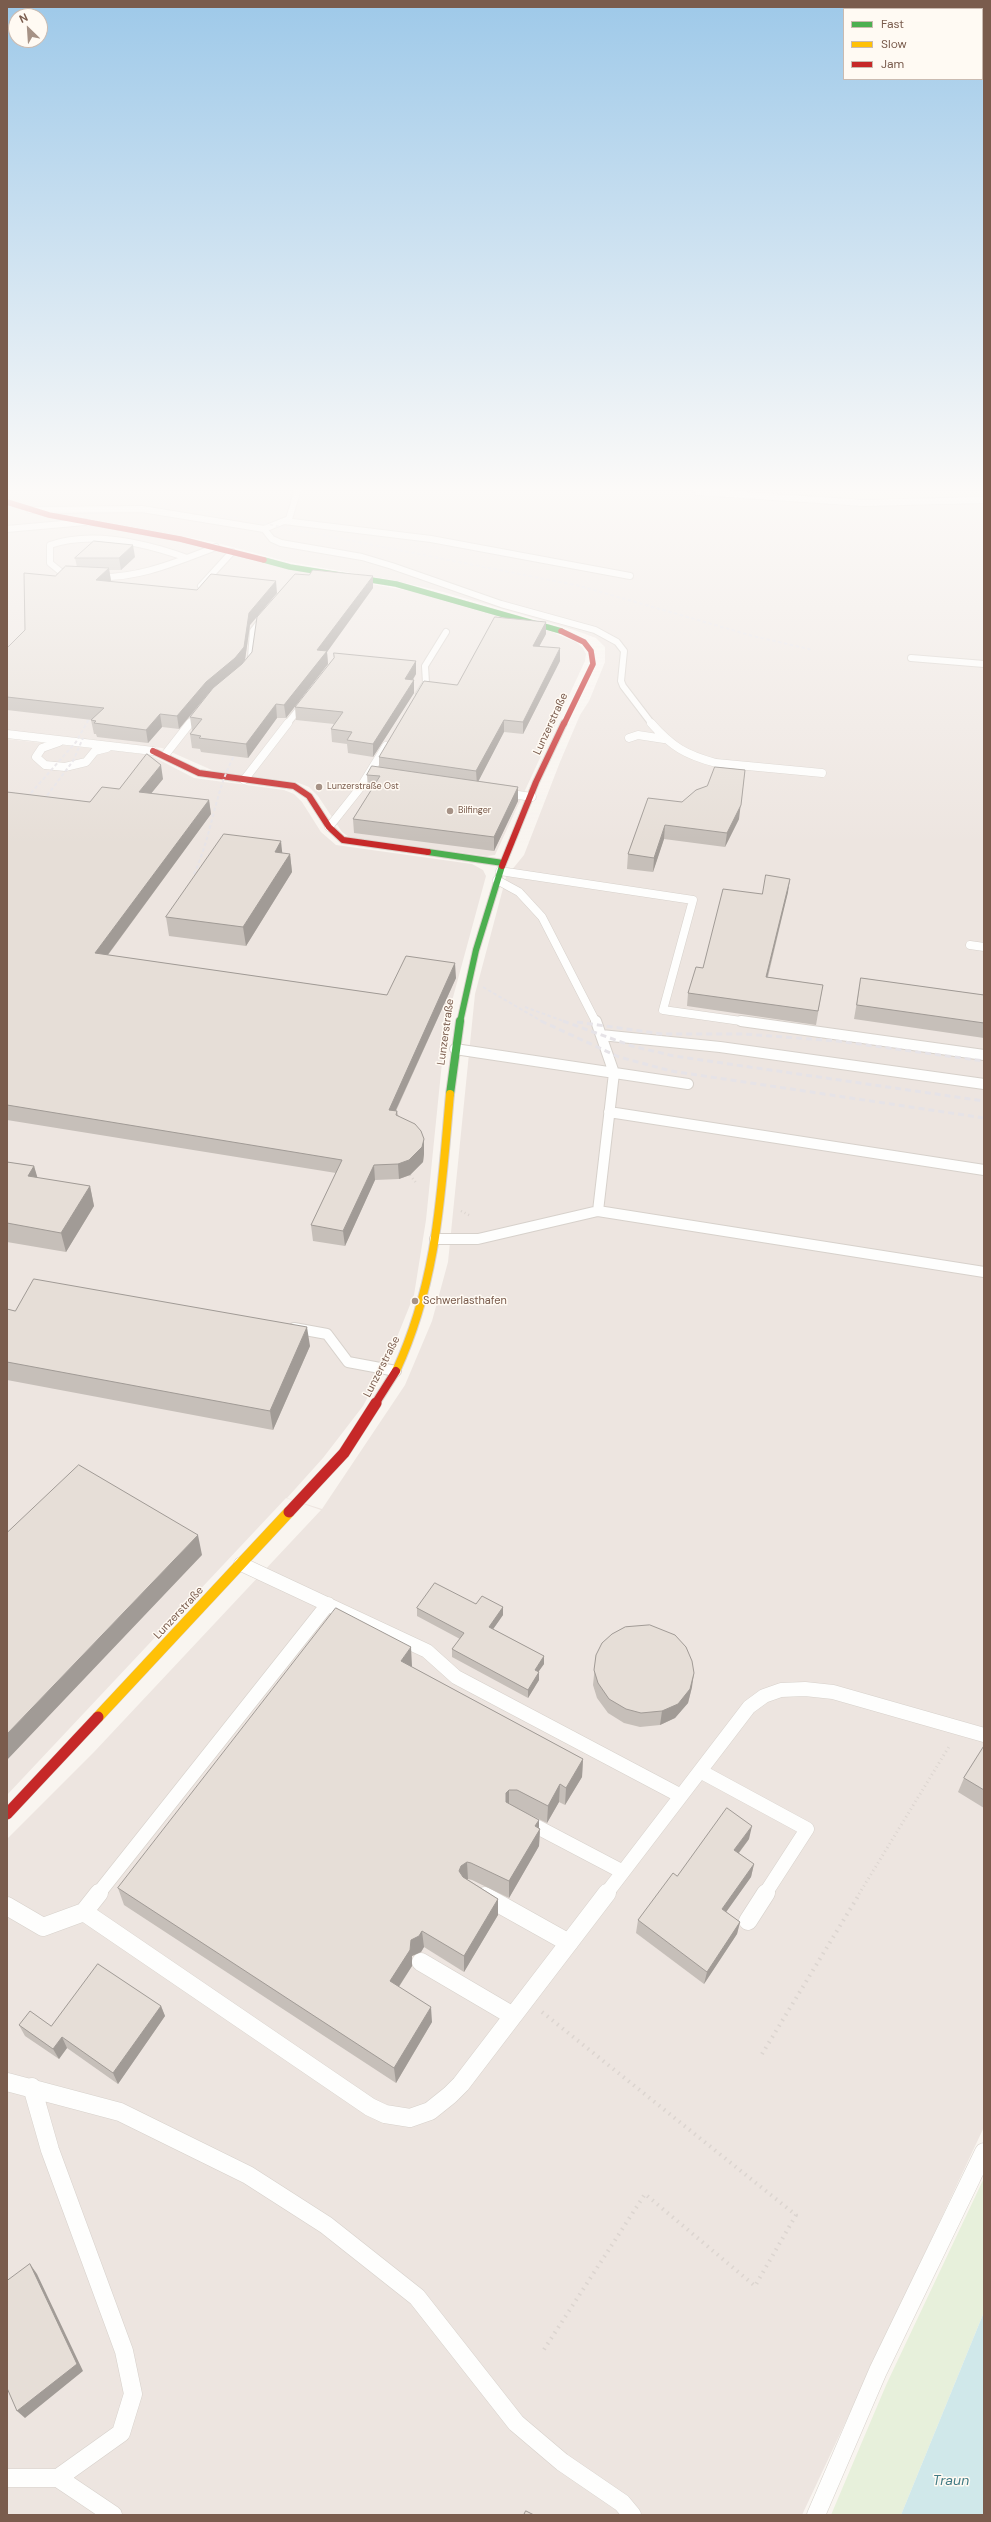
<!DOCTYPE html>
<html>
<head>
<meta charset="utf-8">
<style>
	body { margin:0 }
	#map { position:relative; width:991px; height:2522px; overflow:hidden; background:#f9f5f0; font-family:"DM Sans",sans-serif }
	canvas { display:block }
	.frame { position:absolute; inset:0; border:8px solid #7a5c4d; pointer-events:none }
	.legend { position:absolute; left:843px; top:8px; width:140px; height:72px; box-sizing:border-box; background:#fffaf3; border:1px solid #cabbb1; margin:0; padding:5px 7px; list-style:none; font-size:12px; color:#7a5c4d }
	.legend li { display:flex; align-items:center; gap:8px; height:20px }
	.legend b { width:20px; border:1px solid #cabbb1 }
	.north { position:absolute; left:8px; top:8px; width:40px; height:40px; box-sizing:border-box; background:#fffaf3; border:1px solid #cabbb1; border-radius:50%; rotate:335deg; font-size:11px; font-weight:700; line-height:16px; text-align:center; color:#7a5c4d }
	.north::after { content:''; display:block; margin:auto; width:14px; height:18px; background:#a69286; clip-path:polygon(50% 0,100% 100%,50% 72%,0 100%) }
</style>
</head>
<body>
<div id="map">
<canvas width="991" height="2522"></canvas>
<div class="frame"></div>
<ul class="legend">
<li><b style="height:5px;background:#4caf50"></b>Fast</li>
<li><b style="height:5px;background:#ffc107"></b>Slow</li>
<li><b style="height:5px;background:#c62828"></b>Jam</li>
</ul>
<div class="north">N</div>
</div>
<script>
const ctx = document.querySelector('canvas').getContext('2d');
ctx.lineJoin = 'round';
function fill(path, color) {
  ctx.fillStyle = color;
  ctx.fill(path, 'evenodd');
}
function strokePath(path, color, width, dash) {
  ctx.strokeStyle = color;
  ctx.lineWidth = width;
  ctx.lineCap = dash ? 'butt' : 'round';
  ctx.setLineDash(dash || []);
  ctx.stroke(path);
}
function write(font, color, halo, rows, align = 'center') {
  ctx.font = font + ' "DM Sans",sans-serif';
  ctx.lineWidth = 3;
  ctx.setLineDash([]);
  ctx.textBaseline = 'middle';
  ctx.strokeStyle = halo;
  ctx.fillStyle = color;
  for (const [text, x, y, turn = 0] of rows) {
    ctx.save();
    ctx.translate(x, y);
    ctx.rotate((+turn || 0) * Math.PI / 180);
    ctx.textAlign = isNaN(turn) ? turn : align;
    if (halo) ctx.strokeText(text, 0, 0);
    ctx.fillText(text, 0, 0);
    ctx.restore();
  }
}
fill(new Path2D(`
	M7,492h977v1635l-182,388h-795v-676l87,-87 227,-242 -35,-12 -279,297v-1056l143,16 44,23 90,12 10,4 8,8 19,30 15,13 136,19 11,6 3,6 -40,147 -20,197 -12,75 -25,62 -26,49 -40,52 -36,40 35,11 83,-124 27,-64 16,-59 27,-268 31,-117 18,-22 36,-93 20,-47 9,-14 16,-39v-15l-9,-9 -22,-8 -138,-40 -44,-10 -103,-18 -76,-20 -146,-27 -4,3 -3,8h39l77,15 103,26 131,24 142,41 24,10 7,6 3,6 -1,7 -90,194 -8,1 -138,-19 -7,-5 -24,-36 -9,-9 -13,-5 -82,-11 -52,-23 -155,-18z`), '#ede5e0');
fill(new Path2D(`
	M799,492h185v5l-124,11 -62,-13z
	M984,2178v134l-83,203h-70l56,-132z`), '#e7f0db');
fill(new Path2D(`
	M984,2312v203h-83z`), '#d0e8ea');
const laneFar4 = new Path2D(`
	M698,492l166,11 120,-3
	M30,510l112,-1 122,20 25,-10 8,-27
	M284,521l147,18 199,37
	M7,529l78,-7
	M264,529l8,10 9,4 81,14 30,9 109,38 94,26 22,12 7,9 -3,30 2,5 29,38
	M74,574l-13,-2 -11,-9v-18c43,-15 95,-2 137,13
	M95,577c44,2 81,-15 121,-30
	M201,586l31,-34
	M911,658l73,6
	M247,666l4,-8 2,-27 12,-16
	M419,694l7,-11 -1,-17 21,-34
	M189,724l10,-12
	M287,724l17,-21`);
const laneFar3 = new Path2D(`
	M651,723c21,24 35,32 65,40l106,10
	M7,734l146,17
	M629,738l9,-3 26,4
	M59,742l-17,6 -6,9 9,8 20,2 21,-5 9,-11 12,-3
	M165,755l25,-32
	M244,780l44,-57
	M504,793l28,4
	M329,827l31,-39 26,-42
	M500,871l193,29 -30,110 85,12
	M497,880l22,12 23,25 54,105
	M970,945l14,2`);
const laneFar2 = new Path2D(`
	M596,1021l18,52 -16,138
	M741,1021l243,34
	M601,1035l119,12 264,37
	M455,1049l233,35
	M609,1112l375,58
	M435,1239h43l120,-28 386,61
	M294,1328l33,6 21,28 48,9`);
const laneFar1 = new Path2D(`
	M241,1564l186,87 29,26 225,119
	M700,1771l107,58 -42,65
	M526,1821l97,51
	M98,1894l230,-290
	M606,1894l143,-187 15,-11 17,-6 24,-1 28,3 151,43`);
const lane = new Path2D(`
	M485,1896l84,47
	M7,1906l36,21 41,-15 286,195 15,7 25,4 20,-7 20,-16 11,-11 146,-191
	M84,1912l15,-19
	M748,1921l18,-28
	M421,1962l92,54
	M7,2082l113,30 128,63 78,50 91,72 99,126 46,39 60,41 10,12
	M7,2478h51l63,-45 12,-39 -9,-43 -74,-201 -18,-63
	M58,2478l55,37
	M816,2515l62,-144 106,-219`);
const fastFar2 = new Path2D(`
	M264,560l26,7 106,17 165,47`);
const fastFar1 = new Path2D(`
	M428,852l75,11
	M460,1022l16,-72 26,-84`);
const fast = new Path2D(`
	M450,1094l10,-73`);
const slowFar1 = new Path2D(`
	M396,1371c42,-91 45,-179 54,-277`);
const slow = new Path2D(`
	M98,1717l191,-205`);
const jamFar3 = new Path2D(`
	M7,502l42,13 131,24 84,21
	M561,631l23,11 7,9 2,13 -29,60`);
const jamFar2 = new Path2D(`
	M153,751l46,22 95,13 15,10 20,31 14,13 85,12
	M502,866l34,-84 28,-59`);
const jamFar1 = new Path2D(`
	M375,1404l21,-33`);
const jam = new Path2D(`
	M289,1512l55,-59 32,-50
	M7,1814l91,-97`);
strokePath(laneFar4, '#d7d1cb', 8);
strokePath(laneFar3, '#d7d1cb', 9);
strokePath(laneFar2, '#d7d1cb', 12);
strokePath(laneFar1, '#d7d1cb', 15);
strokePath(lane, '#d7d1cb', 19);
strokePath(fastFar2, '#d9d2cb', 6);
strokePath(fastFar1, '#d9d2cb', 8);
strokePath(fast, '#d9d2cb', 10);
strokePath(slowFar1, '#d9d2cb', 10);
strokePath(slow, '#d9d2cb', 12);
strokePath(jamFar3, '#d9d2cb', 6);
strokePath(jamFar2, '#d9d2cb', 8);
strokePath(jamFar1, '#d9d2cb', 10);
strokePath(jam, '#d9d2cb', 12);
strokePath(new Path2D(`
	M410,1175l7,9
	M461,1211l10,5`), '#dcd5d0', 2.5, [1, 3]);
strokePath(new Path2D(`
	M859,1894l91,-149`), '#dcd5d0', 3, [1, 3.5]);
strokePath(new Path2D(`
	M542,2012l254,203 -41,71 -110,-92 -102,157
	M762,2054l98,-161`), '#dcd5d0', 4, [1.5, 5]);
strokePath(laneFar4, '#fefefd', 6);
strokePath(laneFar3, '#fefefd', 8);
strokePath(laneFar2, '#fefefd', 10);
strokePath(laneFar1, '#fefefd', 14);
strokePath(lane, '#fefefd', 18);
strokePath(fastFar2, '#4caf50', 5.5);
strokePath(fastFar1, '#4caf50', 6);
strokePath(fast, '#4caf50', 8);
strokePath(slowFar1, '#ffc107', 8);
strokePath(slow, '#ffc107', 11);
strokePath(jamFar3, '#c62828', 5.5);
strokePath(jamFar2, '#c62828', 6);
strokePath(jamFar1, '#c62828', 8);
strokePath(jam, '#c62828', 11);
strokePath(new Path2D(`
	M105,492l475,94 173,50 60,14
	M23,802l53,-60 13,-23
	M40,805l33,-44 10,-23
	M194,874c18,-38 20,-81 40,-118
	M483,987l60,35
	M525,1007l41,15`), '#e6e3e7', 2, [3.5, 2.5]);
strokePath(new Path2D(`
	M541,1021l78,36 52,14 313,47
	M563,1021l69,25 42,10 310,45
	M577,1022l85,12h82l93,7 147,20`), '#e6e3e7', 3, [6, 4]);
fill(new Path2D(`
	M135,557l-14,13h-12l2,11 -1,1 87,8 80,3 -27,32 -5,35 128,-72 -46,64 1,12 -42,54h-9l-29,40 -47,-6 -1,-3 -8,-1 -2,-14 3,-3h-1l-2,-14 16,-20 -27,32 -17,-2 -14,16 -51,-6 -1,-3h-2l-3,-14h1l-85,-10v-62l18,-18 30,-54 22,-9 -2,-9z
	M546,634l-7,12 21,15 -37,73 -19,-2 -26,49 40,6v14l-24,50 -140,-18 -1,-14 19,-30h-4l-1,-14 12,-8v-10l78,-72z
	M416,674l-3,6h1v13l-41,64 -25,-4 -1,-9 -15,-2 -1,-13 3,-5 -38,-4 -1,-13z
	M163,779l-12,14 58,7 2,14 -103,141 279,40 69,-17 -60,133h1l1,4 26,39 -1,8 -13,13 -11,4 -24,1 -30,66 -32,-5 -2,-16 25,-52 -329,-53v-328l83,10 29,-13z
	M648,798l91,21 -14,28 -61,-8 -11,33 -26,-3 1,-15z
	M290,854l2,18 -46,74 -77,-10 -3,-19z
	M788,892l-20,85 55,8 -7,40 -129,-19 1,-13 15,-25 59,-74z
	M861,978l123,17v43l-130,-19z
	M7,1162l27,4 3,12 53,8 4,20 -28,46 -59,-10z
	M7,1309l8,2 295,35 -37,84 -266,-50z
	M476,1604l27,3v8l-10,14 51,27v8l-6,8 1,8 -11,18 -76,-41v-8l8,-10 -43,-23v-8z
	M596,1655l96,32 -4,16 -13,15 -15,7 -20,2 -16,-4 -16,-10 -11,-15 -4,-13z
	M412,1666v1l171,92 -1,18 -17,28 -6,-3 -12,21 -31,-15 23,12v8l1,1 -1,17 -30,52 -37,-18 -4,-1h-1l31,20v16l-34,57 -40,-25 -3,5 -9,4v10l-13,21 33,35 -36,61 -272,-178 -6,-17z
	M984,1746v62l-26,-16 6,-14z
	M749,1839l-10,14 15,11 -3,13 -25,35 14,10 -3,12 -33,50 -68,-51 2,-13 39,-44z
	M161,2006l4,10 -47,68 -51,-36 -8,11 -34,-23 -6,-11 32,1z`), '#c6bfb9');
fill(new Path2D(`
	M133,545l2,12 -14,13 -2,-12z
	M109,568l2,13 -13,12 -2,-13z
	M373,576v12l-46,64 1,12 -42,54 -2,-13 33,-55z
	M276,581l1,12 -27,32 -5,35 -8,11 -30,24 -28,34 -2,-13 29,-34 43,-69z
	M546,622v12l-13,24v-12z
	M560,648v13l-37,73v-12z
	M416,661v13l-11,18v-13z
	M414,680v13l-41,64v-13z
	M276,704l1,14 -29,40 -2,-14z
	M160,714l2,13 -14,16 -2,-13z
	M504,720v12l-27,52 -1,-13z
	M161,765l2,14 -22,27 -2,-14z
	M745,770l-6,49 -14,28 2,-14z
	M518,787v14l-24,50v-14z
	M209,800l2,14 -113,154 -3,-15z
	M665,825l-1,14 -11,33 1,-14z
	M281,841l2,19 -8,-8z
	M290,854l2,18 -46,74 -3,-19z
	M790,879l-2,13 -24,98 2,-13z
	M455,963l1,15 -67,147v-15z
	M424,1139v15l-1,8 -13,13 -11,4 -1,-15z
	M374,1165l1,15 -30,66 -2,-15z
	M34,1166l6,20 -12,-10z
	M90,1186l4,20 -28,46 -5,-19z
	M307,1327l3,19 -37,84 -3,-19z
	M198,1535l4,20 -195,205v-26z
	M503,1607v8l-14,20v-8z
	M411,1647l1,19 -10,13 -1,-18z
	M544,1656v8l-10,14 1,-8z
	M539,1672v8l-11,18v-8z
	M694,1673l-2,14 -4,16 -13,15 -15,7 2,-14z
	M583,1759l-1,18 -17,28 1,-17z
	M560,1784l-1,18 -12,21 1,-17z
	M509,1790v18l-3,3v-18z
	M539,1820v12l1,-3 -1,17 -30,52v-17l26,-55z
	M752,1826l-3,13 -18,24 3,-13z
	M467,1862l1,17 -7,4 -2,-12 2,-5z
	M754,1864l-3,13 -32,45 3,-13z
	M498,1899v16l-34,57v-16z
	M740,1922l-3,12 -33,50 3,-12z
	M422,1931l2,16 -3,5 -9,4v10l-20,31 -2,-16 21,-41z
	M161,2006l4,10 -47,68 -5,-11z
	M431,2007l1,15 -36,61 -2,-15z
	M62,2037l5,11 -8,11 -6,-10z
	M30,2264l7,10 46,97 -58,47 -8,-7z`), '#a19b96');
const building = new Path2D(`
	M94,541l39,4 -14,13h-44z
	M66,566l43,2 -13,12 101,10 14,-16 65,7 -27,32 -5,34 -9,11 -29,24 -29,34 -17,-2 -14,16 -52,-7 2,-2 -5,-1 13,-12 -97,-11v-49l18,-18 -1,-57 31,3z
	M313,570l60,6 -56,74 10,1 -43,54 -8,-1 -30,40 -47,-6 2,-2 -11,-2 12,-15 -12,-2 23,-29 29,-24 10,-12 5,-35 38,-43 14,1z
	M495,617l51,5 -13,24 27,2 -37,74 -19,-2 -28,51 -97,-14 45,-76 33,4z
	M334,653l82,8 -11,18 9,1 -41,64 -26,-4 5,-8 -21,-3 12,-17 -48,-5 39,-49z
	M147,754l14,11 -22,27 70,8 -114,153 292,42 19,-39 49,7 -66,147 8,1 -1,4 19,9 6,7 3,8 -2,8 -13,13 -11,4 -24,1 -31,66 -32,-6 31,-65 -335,-55v-313l83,10 12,-15 17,2z
	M372,766l146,21 -24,50 -141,-18 27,-43 -13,-1z
	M715,767l30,3 -4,35 -14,28 -62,-8 -11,33 -26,-4 20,-56 34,4 14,-12 11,-4z
	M224,834l57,7 -6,11 15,2 -47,73 -77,-10z
	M766,875l24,4 -24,98 57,8 -5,26 -130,-18 8,-26 7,1 20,-79 39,5z
	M861,978l123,17v28l-127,-18z
	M7,1162l27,4 -6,10 62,10 -29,47 -54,-10z
	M34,1279l273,48 -37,84 -263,-49v-53l8,2z
	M79,1465l119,70 -191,199v-201z
	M435,1583l41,21 6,-8 21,11 -14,20 55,29 -9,14 4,2 -11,18 -76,-41 12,-16 -47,-25z
	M336,1608l75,39 -10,14 182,98 -17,29 -6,-4 -12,22 -31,-16h-8l-3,3v9l33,18 -4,6 5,3 -31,52 -38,-18 -4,-1 -6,4 -2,5 4,6 35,22 -34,57 -42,-25 -3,5 -8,4 -1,10 -20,31 41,26 -37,61 -276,-180z
	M650,1625l25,10 11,12 6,14 2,12 -4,16 -12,15 -16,7 -21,2 -15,-4 -17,-10 -11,-16 -4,-13 2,-15 6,-12 10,-9 13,-7z
	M984,1746v44l-20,-12z
	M727,1808l25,18 -18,24 20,14 -32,45 18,13 -33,50 -69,-52 35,-47 4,3z
	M98,1964l63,42 -48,67 -51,-36 -9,12 -34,-24 11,-14 21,15z
	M30,2264l47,100 -60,47 -10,-23v-107z
	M526,2511l8,4h-10z`);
fill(building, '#e6ded7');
strokePath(building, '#a19b96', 1);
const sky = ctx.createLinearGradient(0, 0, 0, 845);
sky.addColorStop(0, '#9ec9e9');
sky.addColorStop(0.58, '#fcfaf8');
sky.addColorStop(1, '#fcfaf800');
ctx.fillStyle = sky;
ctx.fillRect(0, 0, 991, 845);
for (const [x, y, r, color] of [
	[319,787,4,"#a69286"],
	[450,811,4,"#a69286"],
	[415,1301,4,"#a69286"]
]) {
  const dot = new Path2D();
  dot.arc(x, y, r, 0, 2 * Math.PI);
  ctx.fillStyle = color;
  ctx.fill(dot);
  strokePath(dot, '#fffaf3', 1.5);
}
write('9px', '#7a5c4d', '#fffaf3', [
	["Lunzerstraße Ost",327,787],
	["Bilfinger",458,811]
], 'left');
write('11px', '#7a5c4d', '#fffaf3', [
	["Lunzerstraße",551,724,-65],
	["Lunzerstraße",446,1032,-82],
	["Lunzerstraße",382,1367,-63],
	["Lunzerstraße",179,1613,-47]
]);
write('11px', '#7a5c4d', '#fffaf3', [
	["Schwerlasthafen",423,1301]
], 'left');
write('italic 14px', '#437c86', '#fffaf3', [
	["Traun",951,2481]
]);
</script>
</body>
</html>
